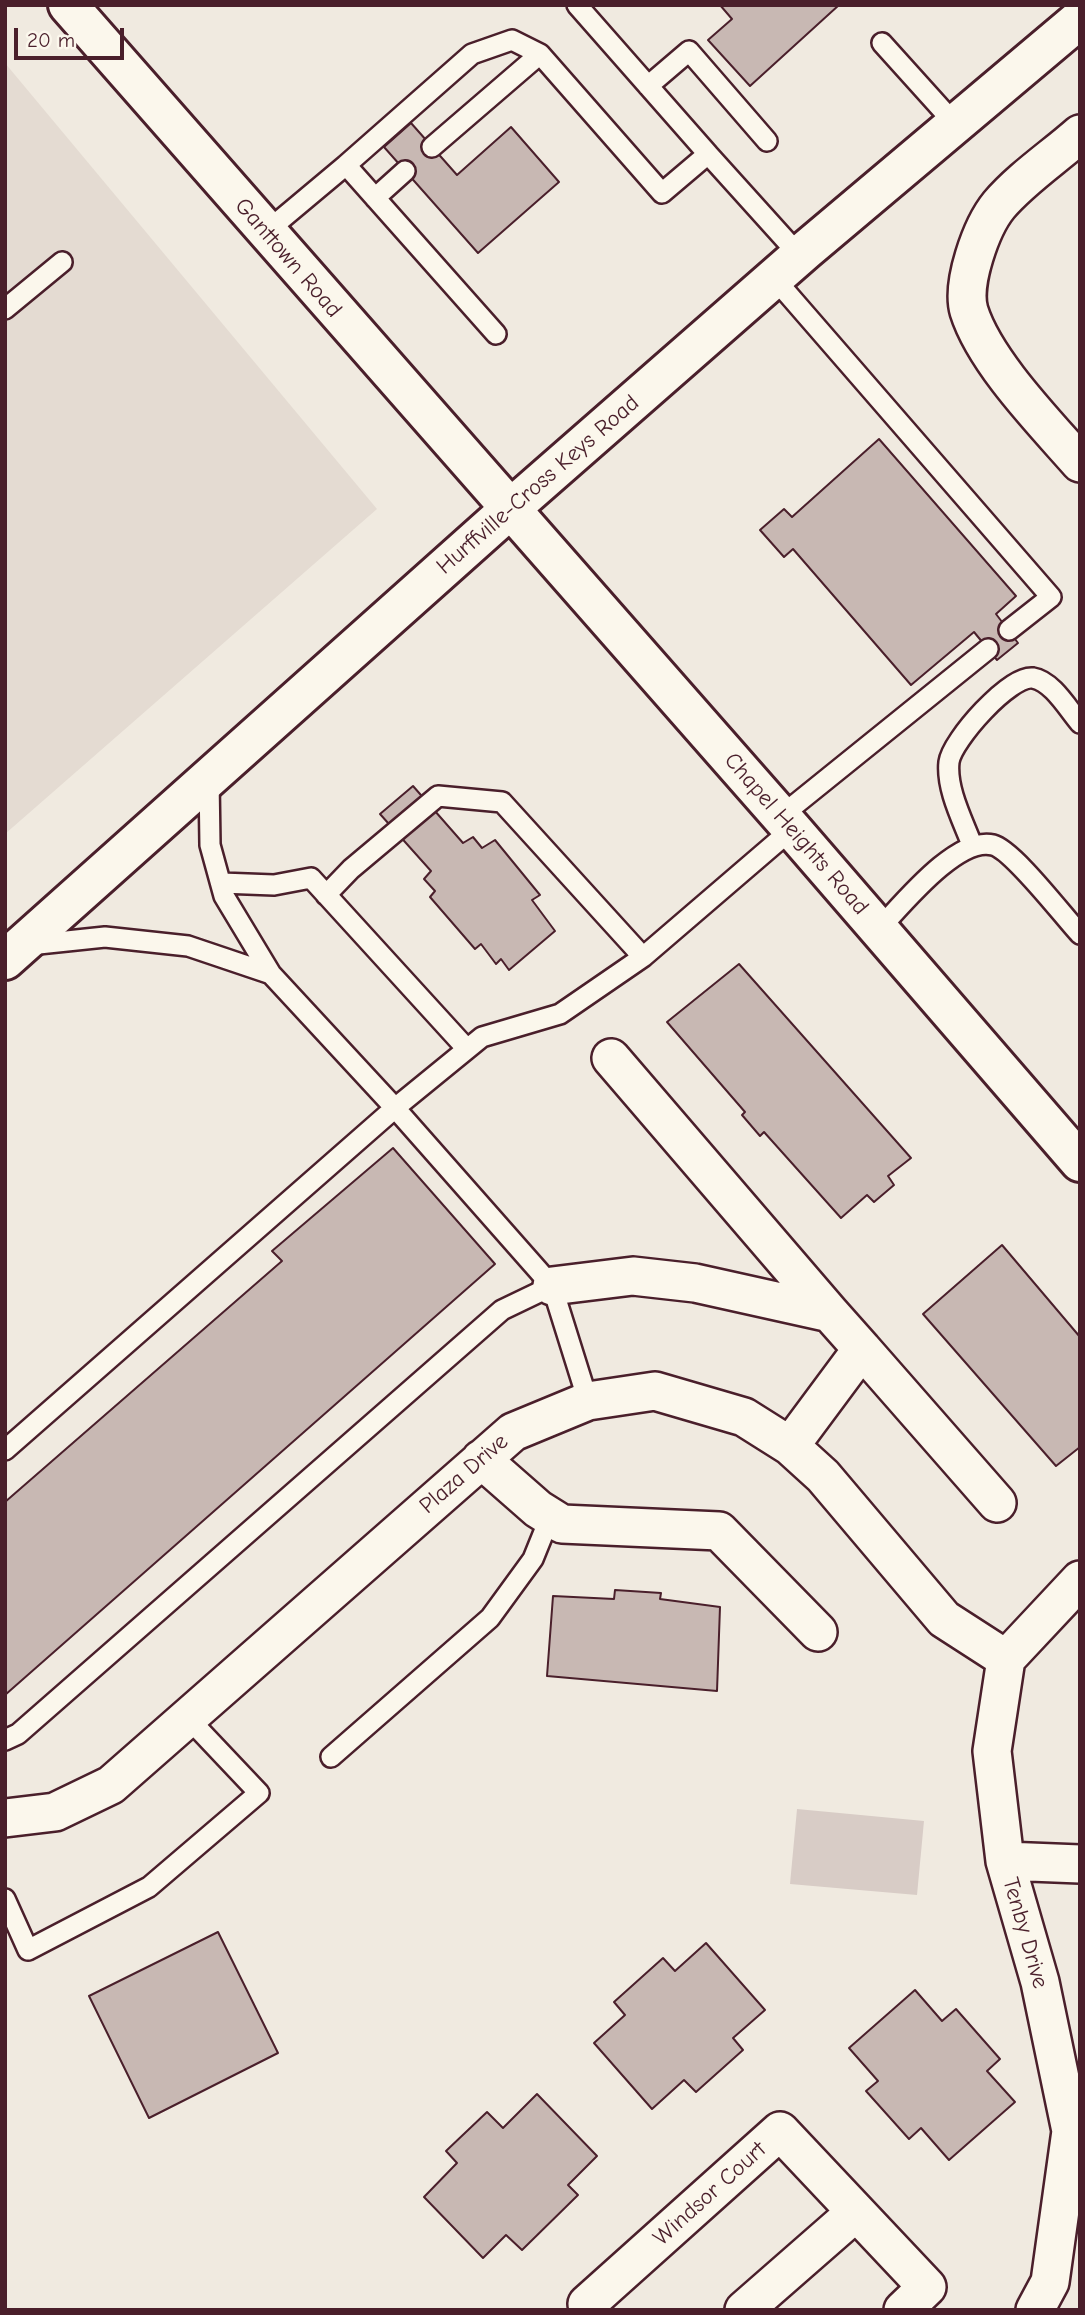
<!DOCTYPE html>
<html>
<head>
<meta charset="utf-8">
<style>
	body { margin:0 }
	#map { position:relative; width:1085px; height:2315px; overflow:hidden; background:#f0eae0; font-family:"Comic Neue",sans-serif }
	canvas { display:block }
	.frame { position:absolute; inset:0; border:7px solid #4a1f2b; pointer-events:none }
	.scale { position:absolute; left:14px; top:28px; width:110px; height:32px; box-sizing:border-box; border:4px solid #4a1f2b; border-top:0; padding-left:9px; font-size:21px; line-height:24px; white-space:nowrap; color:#4a1f2b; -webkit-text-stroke:5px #fbf7ec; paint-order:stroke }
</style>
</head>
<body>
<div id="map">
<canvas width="1085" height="2315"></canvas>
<div class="frame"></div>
<div class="scale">20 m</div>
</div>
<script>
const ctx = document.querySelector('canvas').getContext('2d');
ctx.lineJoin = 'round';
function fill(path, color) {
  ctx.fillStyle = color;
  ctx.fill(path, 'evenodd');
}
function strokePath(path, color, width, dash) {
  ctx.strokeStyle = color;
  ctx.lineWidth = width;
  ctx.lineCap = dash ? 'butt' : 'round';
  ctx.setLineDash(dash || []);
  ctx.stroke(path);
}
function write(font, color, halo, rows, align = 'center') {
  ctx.font = font + ' "Comic Neue",sans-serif';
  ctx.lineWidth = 5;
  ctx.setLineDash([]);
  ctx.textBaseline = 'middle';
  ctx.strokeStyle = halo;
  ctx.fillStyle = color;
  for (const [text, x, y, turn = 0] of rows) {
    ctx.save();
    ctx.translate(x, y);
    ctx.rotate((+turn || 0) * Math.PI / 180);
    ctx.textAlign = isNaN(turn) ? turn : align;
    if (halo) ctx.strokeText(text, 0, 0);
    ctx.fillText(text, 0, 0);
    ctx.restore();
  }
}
fill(new Path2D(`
	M5,63l372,446 -372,325z`), '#e4dbd2');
fill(new Path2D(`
	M797,1809l127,12 -7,74 -127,-11z`), '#d8ccc6');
const building = new Path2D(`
	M839,5l-89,81 -42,-46 24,-21 -12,-14z
	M411,123l46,52 54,-48 48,55 -81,71 -94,-106z
	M879,439l137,157 -20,18 22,29 -21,17 -23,-28 -63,53 -118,-136 -9,8 -24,-27 24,-21 8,8z
	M413,786l50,57 10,-6 9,11 13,-8 45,55 -8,5 23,31 -46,39 -8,-11 -5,5 -15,-20 -6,5 -45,-52 5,-6 -11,-12 7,-8 -51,-57z
	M739,964l172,194 -23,18 6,9 -20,17 -7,-7 -26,23 -77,-86 -4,4 -18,-21 3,-3 -78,-90z
	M393,1148l102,116 -490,431v-193l277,-241 -10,-10z
	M1002,1245l78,92v110l-24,19 -133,-152z
	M615,1590l46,3 -1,6 60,8 -3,84 -170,-15 6,-80 61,3z
	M218,1932l60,121 -129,65 -60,-122z
	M706,1943l59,67 -32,28 10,12 -47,42 -12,-12 -32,29 -58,-66 31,-28 -11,-13 49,-44 12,13z
	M915,1990l27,31 14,-12 44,50 -13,12 28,31 -66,58 -28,-32 -12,11 -43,-48 12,-10 -29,-33z
	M537,2094l60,62 -29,29 10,10 -56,55 -16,-15 -23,23 -59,-61 33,-34 -11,-12 41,-39 16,16z`);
fill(building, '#c8b8b3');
strokePath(building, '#4a1f2b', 2);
const lane = new Path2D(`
	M577,5l131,149
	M882,43l73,81
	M648,86l41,-35 78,90
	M432,147l108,-93
	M346,165l126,-111 40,-14 28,14 122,139 46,-39 92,102
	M375,198l30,-27
	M266,232l80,-67 150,169
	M774,278l277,319 -42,33
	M5,309l57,-47
	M209,779l1,66 14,51 47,78 124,134 157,178 36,115
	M781,816l207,-167
	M972,845c-9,-24 -26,-56 -23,-83 3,-22 61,-87 84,-84 19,3 35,31 47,45
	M221,883l53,2 37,-7 156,171
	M326,895l25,-26 87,-73 64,6 141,155
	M879,929c23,-24 78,-93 114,-84 20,5 71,72 87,89
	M29,945l76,-8 83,9 83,28
	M5,1450l390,-342 87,-71 78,-23 83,-57 149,-128
	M5,1740l13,-6 484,-424 50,-24
	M331,1757l159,-139 43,-59 17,-42
	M5,1899l23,51 121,-63 110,-94 -70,-74`);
const street = new Path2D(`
	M1080,134c-26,23 -59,45 -81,71 -18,22 -38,79 -30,106 16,51 76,112 111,152
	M611,1058l219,255
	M552,1286l81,-10 62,7 135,30 32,36 -72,97
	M862,1349l135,154
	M481,1459l57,50 24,15 157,7 99,101
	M5,1818l50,-6 56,-27 402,-353 75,-31 67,-10 89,26 46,29 33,30 121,143 62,40
	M1005,1861l75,3
	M592,2310l-5,-6 193,-173 147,156 -24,23
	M744,2310l112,-98
	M1035,2310l15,-28 21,-151 -31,-149 -35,-121 -13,-110 14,-92 74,-79`);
const secondary = new Path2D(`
	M68,5l724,824 288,333
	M5,960l504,-450 297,-260 274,-231`);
strokePath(lane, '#4a1f2b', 24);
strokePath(street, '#4a1f2b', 42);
strokePath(secondary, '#4a1f2b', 44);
strokePath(lane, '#fbf7ec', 19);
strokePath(street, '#fbf7ec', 37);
strokePath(secondary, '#fbf7ec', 38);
write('23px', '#4a1f2b', '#fbf7ec', [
	["Ganttown Road",288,258,49],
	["Hurffville-Cross Keys Road",538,485,-41],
	["Chapel Heights Road",796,834,49],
	["Plaza Drive",464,1474,-41],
	["Tenby Drive",1025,1933,74],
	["Windsor Court",710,2194,-42]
]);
</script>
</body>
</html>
